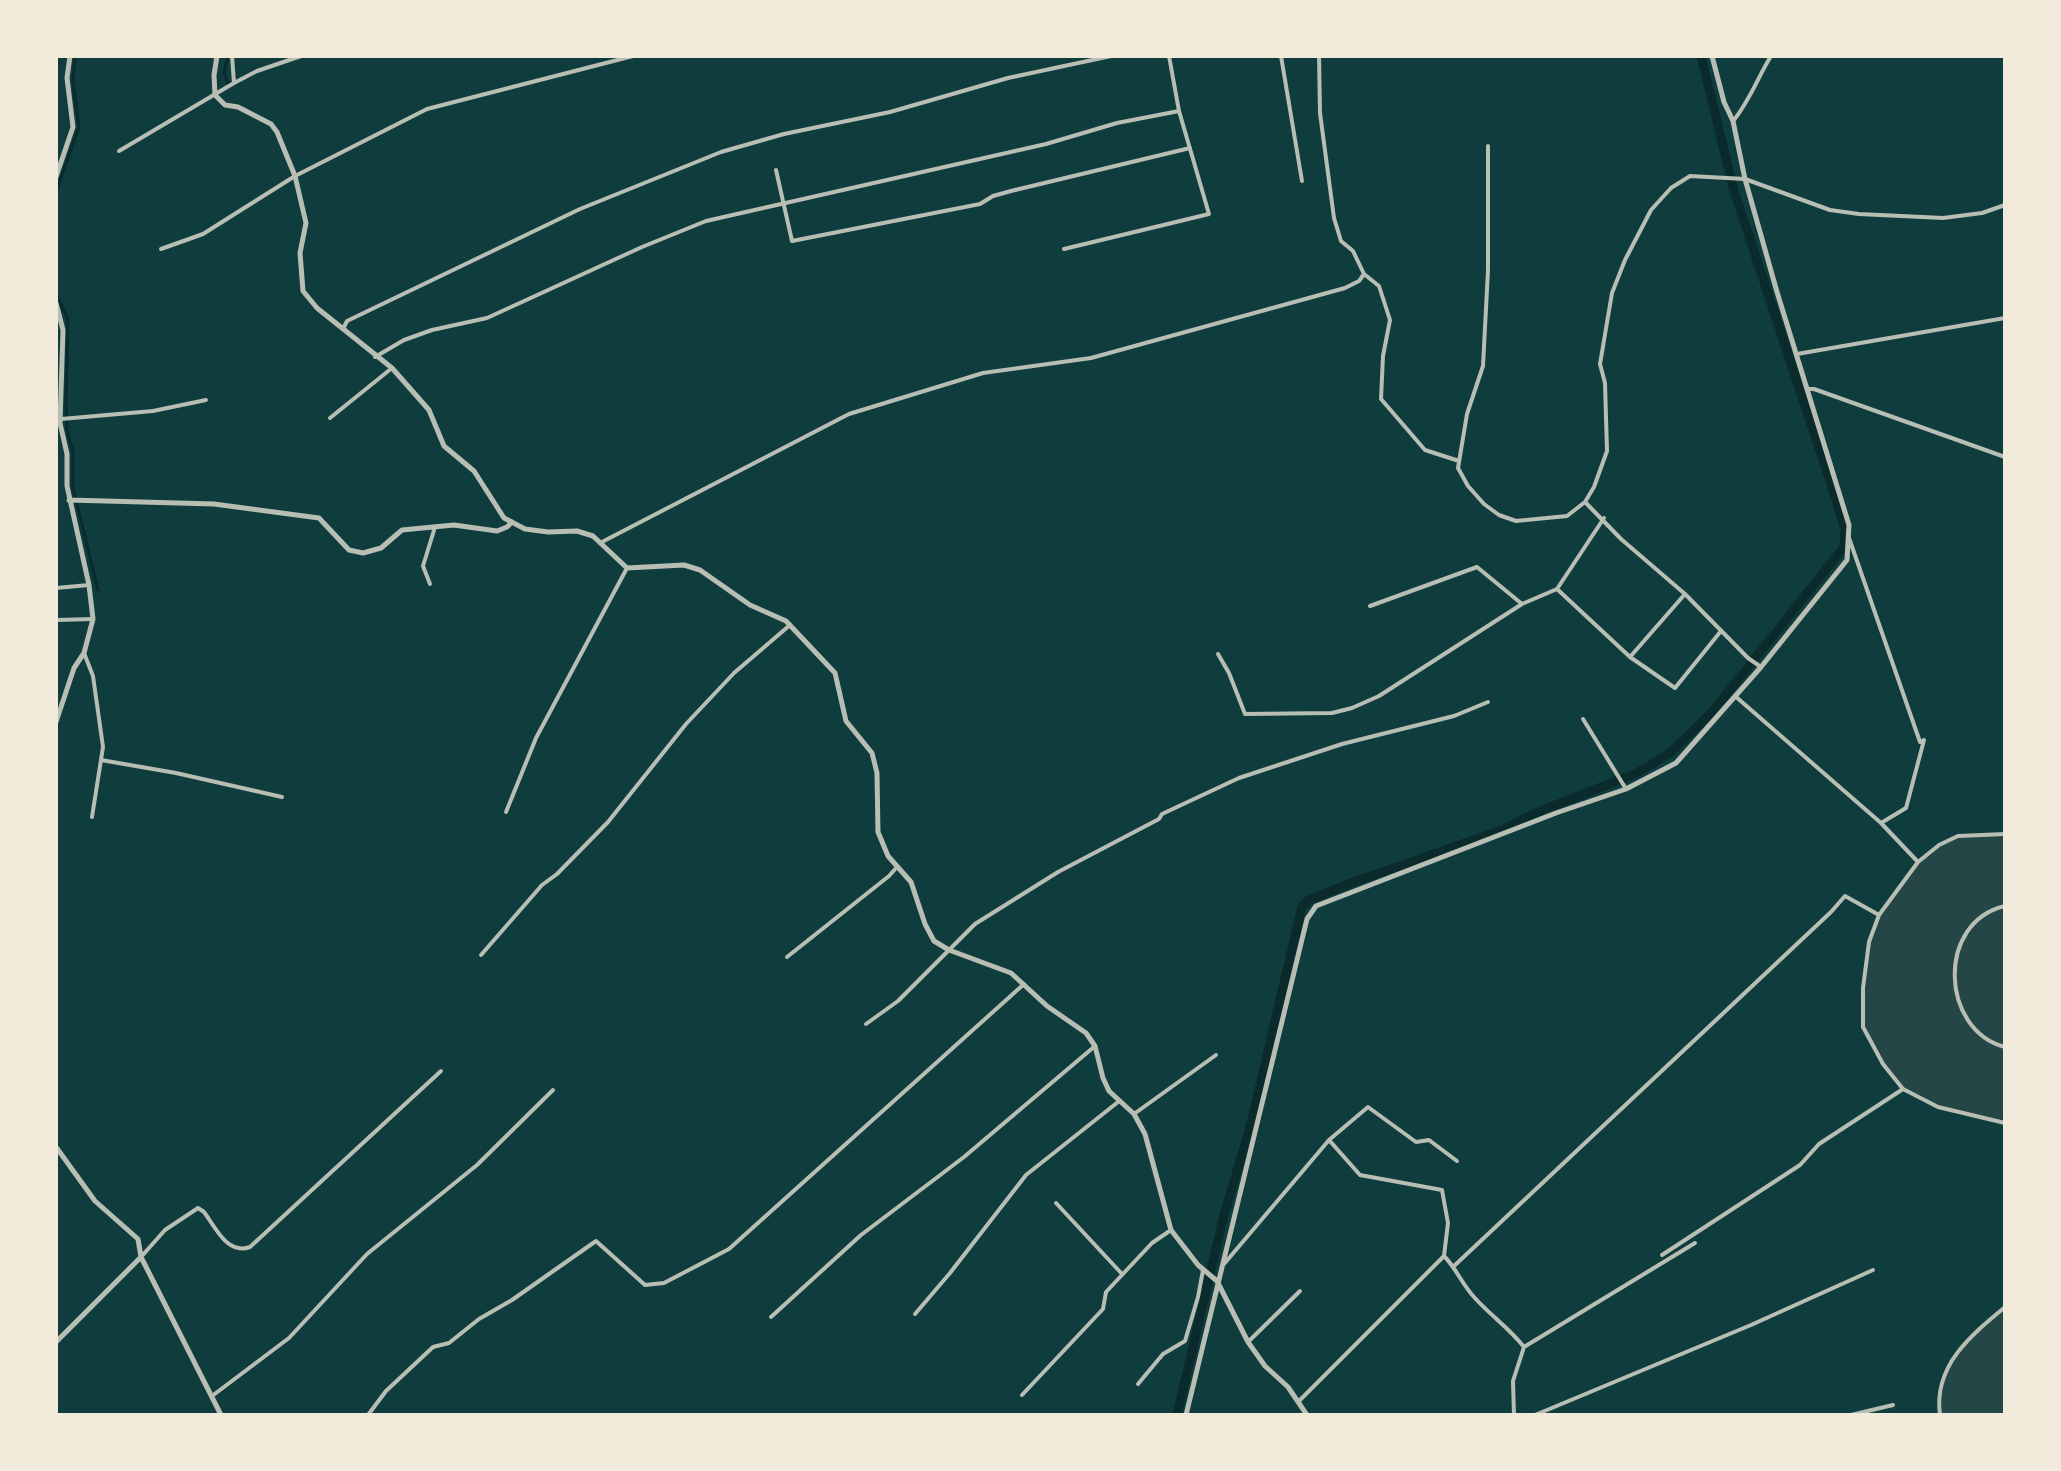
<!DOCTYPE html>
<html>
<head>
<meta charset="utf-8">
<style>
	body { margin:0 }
	#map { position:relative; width:2061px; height:1471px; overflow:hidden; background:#0f3d3e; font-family:Figtree,sans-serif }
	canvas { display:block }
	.frame { position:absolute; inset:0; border:58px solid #f1e9da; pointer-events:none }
</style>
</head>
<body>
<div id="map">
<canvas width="2061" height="1471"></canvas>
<div class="frame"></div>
</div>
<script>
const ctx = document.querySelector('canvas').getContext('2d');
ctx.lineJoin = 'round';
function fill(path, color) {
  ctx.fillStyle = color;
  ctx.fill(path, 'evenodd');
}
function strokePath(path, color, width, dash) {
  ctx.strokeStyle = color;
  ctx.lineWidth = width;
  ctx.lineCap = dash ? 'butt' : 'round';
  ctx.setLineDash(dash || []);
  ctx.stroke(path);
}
fill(new Path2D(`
	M2005,834v289l-67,-16 -35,-18 -20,-25 -20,-37v-39l6,-46 10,-27 39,-53 21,-17 19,-9z
	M2005,1307v108h-65l2,-37 9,-21z`), '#244646');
strokePath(new Path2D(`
	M228,56l-4,17 5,13
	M56,192l23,-65 -6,-46 2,-25
	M56,244v36
	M56,295l12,24 -2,83 1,29 6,20v37l25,102`), '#0a2a2b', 3);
strokePath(new Path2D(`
	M1177,1415l46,-196 29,-99 50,-214 7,-6 42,-17 151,-53 31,-16 104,-41 33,-20 43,-42 131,-164 1,-17 -11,-37 -100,-302 -33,-135`), '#0a2a2b', 9);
strokePath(new Path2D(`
	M232,56l2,27
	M1281,56l21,125
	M1319,56l1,57 14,105 7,23 12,10 11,23 15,12 11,34 -7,36 -2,43 44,51 34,11
	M1733,121c16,-19 25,-44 38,-65
	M1488,146v124l-5,96 -16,48 -9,54 10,18 16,18 15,11 17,6 51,-5 18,-14 9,-15 13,-36 -2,-68 -5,-19 12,-71 13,-33 26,-50 20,-22 19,-12 55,3 85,31 29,4 84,4 39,-5 23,-8
	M119,151l115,-68 23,-12 44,-15
	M776,170l16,71 188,-37 13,-8 18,-5 179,-43
	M161,249l42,-15 92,-58 132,-67 206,-53
	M1064,249l145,-35 -30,-103 -10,-55
	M343,329l4,-8 233,-112 141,-57 63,-18 106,-22 118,-34 103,-22
	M1797,354l208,-36
	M375,357l29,-17 28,-10 55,-12 155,-71 64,-26 340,-77 71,-21 62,-12
	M1808,389h6l191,68
	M330,418l62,-50
	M61,419l92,-8 53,-11
	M1585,502l36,37 64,55 63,64 13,9
	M1849,538l71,204 4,-2 -18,68 -25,15 37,39
	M600,543l249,-129 134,-41 108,-15 254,-70 14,-7 5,-7
	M430,584l-7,-18 12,-39
	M56,588l33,-3
	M1557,589l73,68 45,31 46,-57
	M1370,606l107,-39 45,37
	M56,620l37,-1
	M84,653l9,23 10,71 -11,70
	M1218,654l11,19 16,41 87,-1 20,-5 27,-12 143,-92 35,-15 47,-71
	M1630,657l55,-63
	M1735,696l146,127
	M1583,719l43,70
	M101,760l75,13 106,24
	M506,812l30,-74 91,-170
	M2005,834l-47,2 -19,9 -21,17 -39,53 -10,27 -6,46v39l20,37 20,25 35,18 67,16
	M2005,906c-69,16 -65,124 0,141
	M481,955l61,-70 15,-11 51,-52 78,-98 48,-51 56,-48
	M787,957l102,-81 8,-9
	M866,1024l32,-23 77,-77 83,-52 101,-53 3,-5 77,-36 103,-34 112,-28 34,-14
	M1134,1114l82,-59
	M1329,1140l31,35 82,15 6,33 -4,33
	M1056,1203l66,71
	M1662,1255l138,-90 19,-21 84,-55
	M141,1257l24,-27 33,-22 6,4c12,16 23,43 46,35l191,-176
	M1224,1264l105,-124 39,-33 48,35 13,-2 28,21
	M1454,1266l377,-354 14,-16 34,19
	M915,1314l35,-41 76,-98 92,-73
	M771,1317l90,-82 103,-78 131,-111
	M1248,1342l52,-51
	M1138,1384l25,-30 22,-13 13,-44 5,-27
	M1022,1395l81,-86 3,-17 46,-49 19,-13
	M212,1396l77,-58 78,-84 110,-89 76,-75
	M1299,1401l145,-145c12,12 18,28 30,41 16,18 35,31 50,50
	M368,1415l18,-24 47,-44 16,-4 30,-24 33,-19 84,-59 49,44 19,-2 65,-34 295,-265
	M1514,1415l-1,-34 11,-34 171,-104
	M1535,1415l216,-90 122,-55
	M1851,1415l42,-10
	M1940,1415c-7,-49 31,-80 65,-108`), '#b8beb3', 4);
strokePath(new Path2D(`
	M217,56l-3,19 1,20 10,10 13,2 33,17 6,8 18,44 11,47 -6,30 3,38 14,17 75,60 37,42 15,36 30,25 30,47 21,11 23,3 29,-1 16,5 34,32 57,-3 16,5 50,35 36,16 49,52 11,48 26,32 5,20 1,59 10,24 23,26 14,42 9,17 15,9 62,23 36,33 39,27 9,13 8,32 6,13 25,23 11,20 26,96 27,35 19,16 31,61 17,24 23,21 19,28
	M56,177l17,-50 -6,-49 3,-22
	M56,303l7,27 -3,93 7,31v32l22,99 4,34 -9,34 -10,15 -18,54
	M69,500l145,4 105,14 30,32 14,3 18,-5 21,-18 52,-5 43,6 10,-4 5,-5
	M56,1147l39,54 43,38 3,18 80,158
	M56,1342l85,-85
	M1186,1415l121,-496 9,-13 240,-93 70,-24 50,-26 85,-96 86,-107 2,-35 -72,-233 -32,-113 -12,-58 -9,-19 -12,-46`), '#b8beb3', 5);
</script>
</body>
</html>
